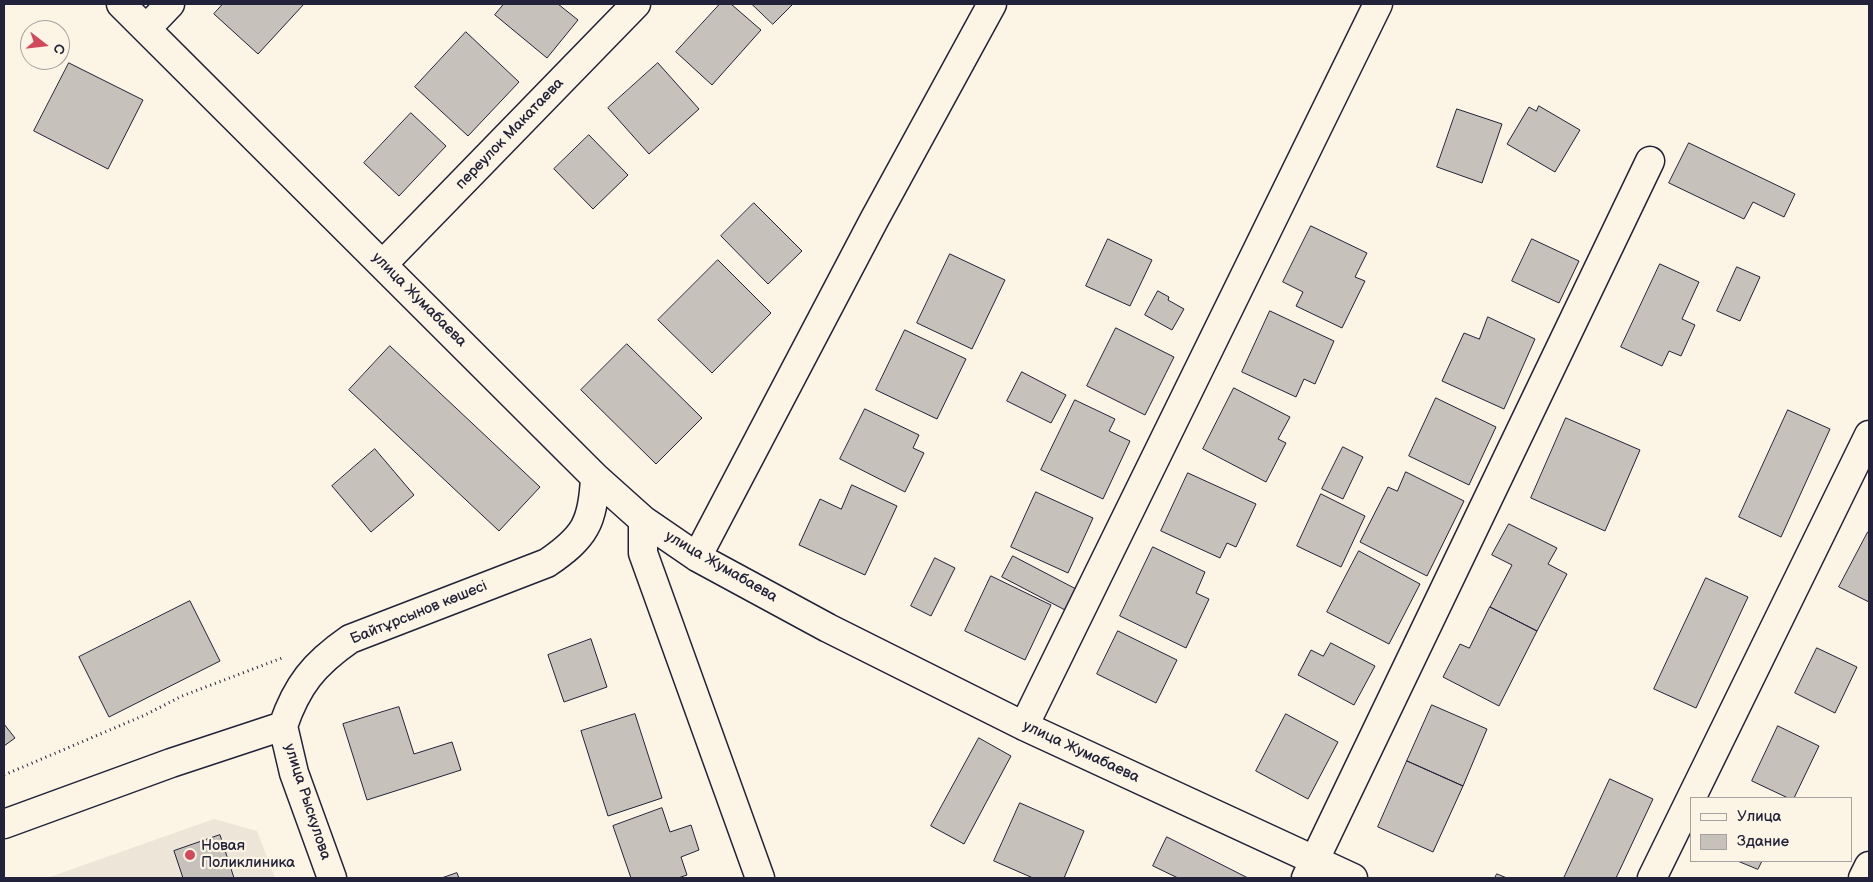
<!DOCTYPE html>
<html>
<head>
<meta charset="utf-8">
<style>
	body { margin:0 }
	#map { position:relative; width:1873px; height:882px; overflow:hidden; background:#fcf5e5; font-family:"Balsamiq Sans",sans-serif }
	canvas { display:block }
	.frame { position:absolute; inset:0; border:5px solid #22223b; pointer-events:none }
	.legend { position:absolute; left:1690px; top:797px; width:162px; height:65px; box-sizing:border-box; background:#fcf5e5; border:1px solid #a5a1a1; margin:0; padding:6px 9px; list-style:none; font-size:15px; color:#22223b }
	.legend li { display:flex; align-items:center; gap:10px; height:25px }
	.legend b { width:25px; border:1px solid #a5a1a1 }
	.north { position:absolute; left:20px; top:20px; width:50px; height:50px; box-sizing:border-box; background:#fcf5e5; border:1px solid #a5a1a1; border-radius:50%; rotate:106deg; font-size:14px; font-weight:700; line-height:20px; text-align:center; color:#22223b }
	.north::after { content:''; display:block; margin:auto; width:18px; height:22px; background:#d1495b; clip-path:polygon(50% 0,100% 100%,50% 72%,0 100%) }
</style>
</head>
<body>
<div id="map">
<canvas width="1873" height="882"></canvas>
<div class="frame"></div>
<ul class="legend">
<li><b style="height:6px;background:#fcf5e5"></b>Улица</li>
<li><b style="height:14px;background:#c6c1bb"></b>Здание</li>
</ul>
<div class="north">С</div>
</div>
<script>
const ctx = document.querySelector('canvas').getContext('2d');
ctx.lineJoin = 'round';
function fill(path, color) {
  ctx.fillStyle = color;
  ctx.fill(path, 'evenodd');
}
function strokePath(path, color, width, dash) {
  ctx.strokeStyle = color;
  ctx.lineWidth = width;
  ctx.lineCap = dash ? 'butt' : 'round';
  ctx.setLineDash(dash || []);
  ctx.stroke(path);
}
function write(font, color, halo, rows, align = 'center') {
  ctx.font = font + ' "Balsamiq Sans",sans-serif';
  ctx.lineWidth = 4.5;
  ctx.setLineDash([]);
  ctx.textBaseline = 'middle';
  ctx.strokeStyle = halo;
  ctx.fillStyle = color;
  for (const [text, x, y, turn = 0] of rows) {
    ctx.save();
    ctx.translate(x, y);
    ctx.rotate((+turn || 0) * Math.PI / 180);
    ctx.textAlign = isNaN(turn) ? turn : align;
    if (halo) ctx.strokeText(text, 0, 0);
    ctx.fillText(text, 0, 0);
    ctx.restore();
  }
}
fill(new Path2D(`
	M214,819l43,12 18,47h-228z`), '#ece5d8');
const building = new Path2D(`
	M223,4h81l-46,50 -44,-40z
	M504,4h54l20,16 -31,38 -52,-43z
	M720,4h11l30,26 -49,55 -36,-33z
	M752,4h41l-20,20z
	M466,32l53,50 -51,54 -53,-49z
	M69,63l74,37 -35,69 -74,-38z
	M658,63l41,46 -50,45 -41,-46z
	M1539,106l41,24 -25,42 -48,-28 22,-37 7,4z
	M1457,109l45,15 -20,59 -45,-16z
	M411,113l35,33 -47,50 -35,-33z
	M589,135l39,40 -35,34 -39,-40z
	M1689,143l106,51 -11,23 -31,-15 -9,17 -75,-36z
	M754,203l48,48 -34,33 -47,-48z
	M1311,226l56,27 -12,24 10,4 -23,47 -46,-22 7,-14 -20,-10z
	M1108,239l44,21 -22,46 -44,-20z
	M1532,239l47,22 -20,42 -47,-22z
	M950,254l55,26 -33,69 -55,-26z
	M718,260l53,53 -59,60 -54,-53z
	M1660,264l39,18 -17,37 13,6 -14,31 -12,-5 -7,15 -41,-19z
	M1737,267l23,10 -20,44 -23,-10z
	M1158,291l11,6 -1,3 16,9 -12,21 -27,-15z
	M1270,311l64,30 -19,43 -11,-5 -8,18 -54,-25z
	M1488,317l47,22 -31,70 -62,-28 22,-48 15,6z
	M1116,328l58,29 -29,58 -58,-29z
	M905,330l61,29 -29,60 -61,-29z
	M627,344l75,74 -46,46 -75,-74z
	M390,346l150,141 -41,44 -150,-141z
	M1022,372l44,23 -15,28 -44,-22z
	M1234,388l56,29 -12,22 8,4 -20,39 -63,-33z
	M1436,398l60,29 -27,58 -60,-29z
	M1075,400l40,19 -6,12 21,10 -27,58 -62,-29z
	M865,409l54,26 -6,13 11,5 -19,39 -65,-33z
	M1788,410l42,19 -49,108 -42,-20z
	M1566,418l74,32 -35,81 -74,-33z
	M1343,447l20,10 -20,42 -21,-10z
	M375,449l39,46 -43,37 -39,-46z
	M1406,472l58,29 -37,75 -67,-34 28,-55 9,4z
	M1188,473l68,31 -20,43 -9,-4 -7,15 -59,-27z
	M852,485l45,21 -32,69 -66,-30 21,-46 21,10z
	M1036,492l57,26 -25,55 -57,-26z
	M1321,494l44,22 -24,51 -44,-21z
	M1509,524l48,24 -9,16 19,10 -30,57 -47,-24 22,-42 -20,-10z
	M1868,532h1v70l-30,-15z
	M1153,547l52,25 -9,21 13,6 -23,49 -66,-32z
	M1359,551l61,33 -31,60 -62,-32z
	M1013,556l63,33 -11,21 -63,-33z
	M935,558l20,10 -24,48 -20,-10z
	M991,576l60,29 -26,55 -60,-29z
	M1706,578l42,19 -52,111 -42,-19z
	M190,601l30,60 -111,56 -30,-60z
	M1490,607l47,24 -38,75 -56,-29 17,-33 9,4z
	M1118,631l59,29 -21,43 -59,-29z
	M591,639l16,48 -43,15 -16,-47z
	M1331,643l44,23 -21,39 -56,-30 13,-25 12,6z
	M1817,648l40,19 -22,46 -40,-20z
	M1432,705l55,24 -24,57 -56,-25z
	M399,707l15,47 38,-12 9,28 -94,30 -24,-76z
	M635,714l27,84 -54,18 -27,-85z
	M1286,714l52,28 -30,57 -52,-28z
	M4,724l11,14 -11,8z
	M1778,726l41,20 -25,52h-6l-36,-17z
	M979,738l32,18 -47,88 -33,-18z
	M1407,761l56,25 -30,66 -55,-25z
	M1610,779l43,20 -37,79h-52z
	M1020,803l64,28 -20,47h-31l-39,-17z
	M662,808l8,24 21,-7 8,25 -18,7 6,18 -9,3h-47l-18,-52z
	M220,835l14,43h-51l-9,-27z
	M1167,837l81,41h-70l-25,-12z
	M1738,861h24l-4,8z
	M457,873l2,5h-17z
	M1497,874l10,4h-12z`);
fill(building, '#c6c1bb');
strokePath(building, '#22223b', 1);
const minor = new Path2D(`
	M121,4l474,473 48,43 54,37 131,71 196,98 329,152
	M147,28l23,-24
	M383,264l253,-260
	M643,520v33l117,325
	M697,557l177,-337 118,-216
	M283,726c14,-41 31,-62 67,-87l197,-76c38,-26 46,-40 48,-86
	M283,726l11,47 38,105
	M1024,726l354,-722
	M4,824l167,-61 112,-37
	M1306,878l344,-717
	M1652,878l217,-443
	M1863,878l6,-12`);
strokePath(minor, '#22223b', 31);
strokePath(new Path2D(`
	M4,775l141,-60 37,-19 100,-38`), '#22223b', 3, [1, 4]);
strokePath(minor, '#fcf5e5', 28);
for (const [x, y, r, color] of [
	[190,855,6,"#d1495b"]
]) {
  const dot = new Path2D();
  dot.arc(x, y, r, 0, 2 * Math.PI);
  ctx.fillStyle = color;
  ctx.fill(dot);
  strokePath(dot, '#fcf5e5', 2);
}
write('15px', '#22223b', '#fcf5e5', [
	["переулок Макатаева",510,134,-46],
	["улица Жумабаева",419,300,45],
	["улица Жумабаева",721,567,30],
	["Байтұрсынов көшесі",419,613,-22],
	["улица Жумабаева",1081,752,25],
	["улица Рыскулова",307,802,72]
]);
write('15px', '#22223b', '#fcf5e5', [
	["Новая",201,846],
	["Поликлиника",201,863]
], 'left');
</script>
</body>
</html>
